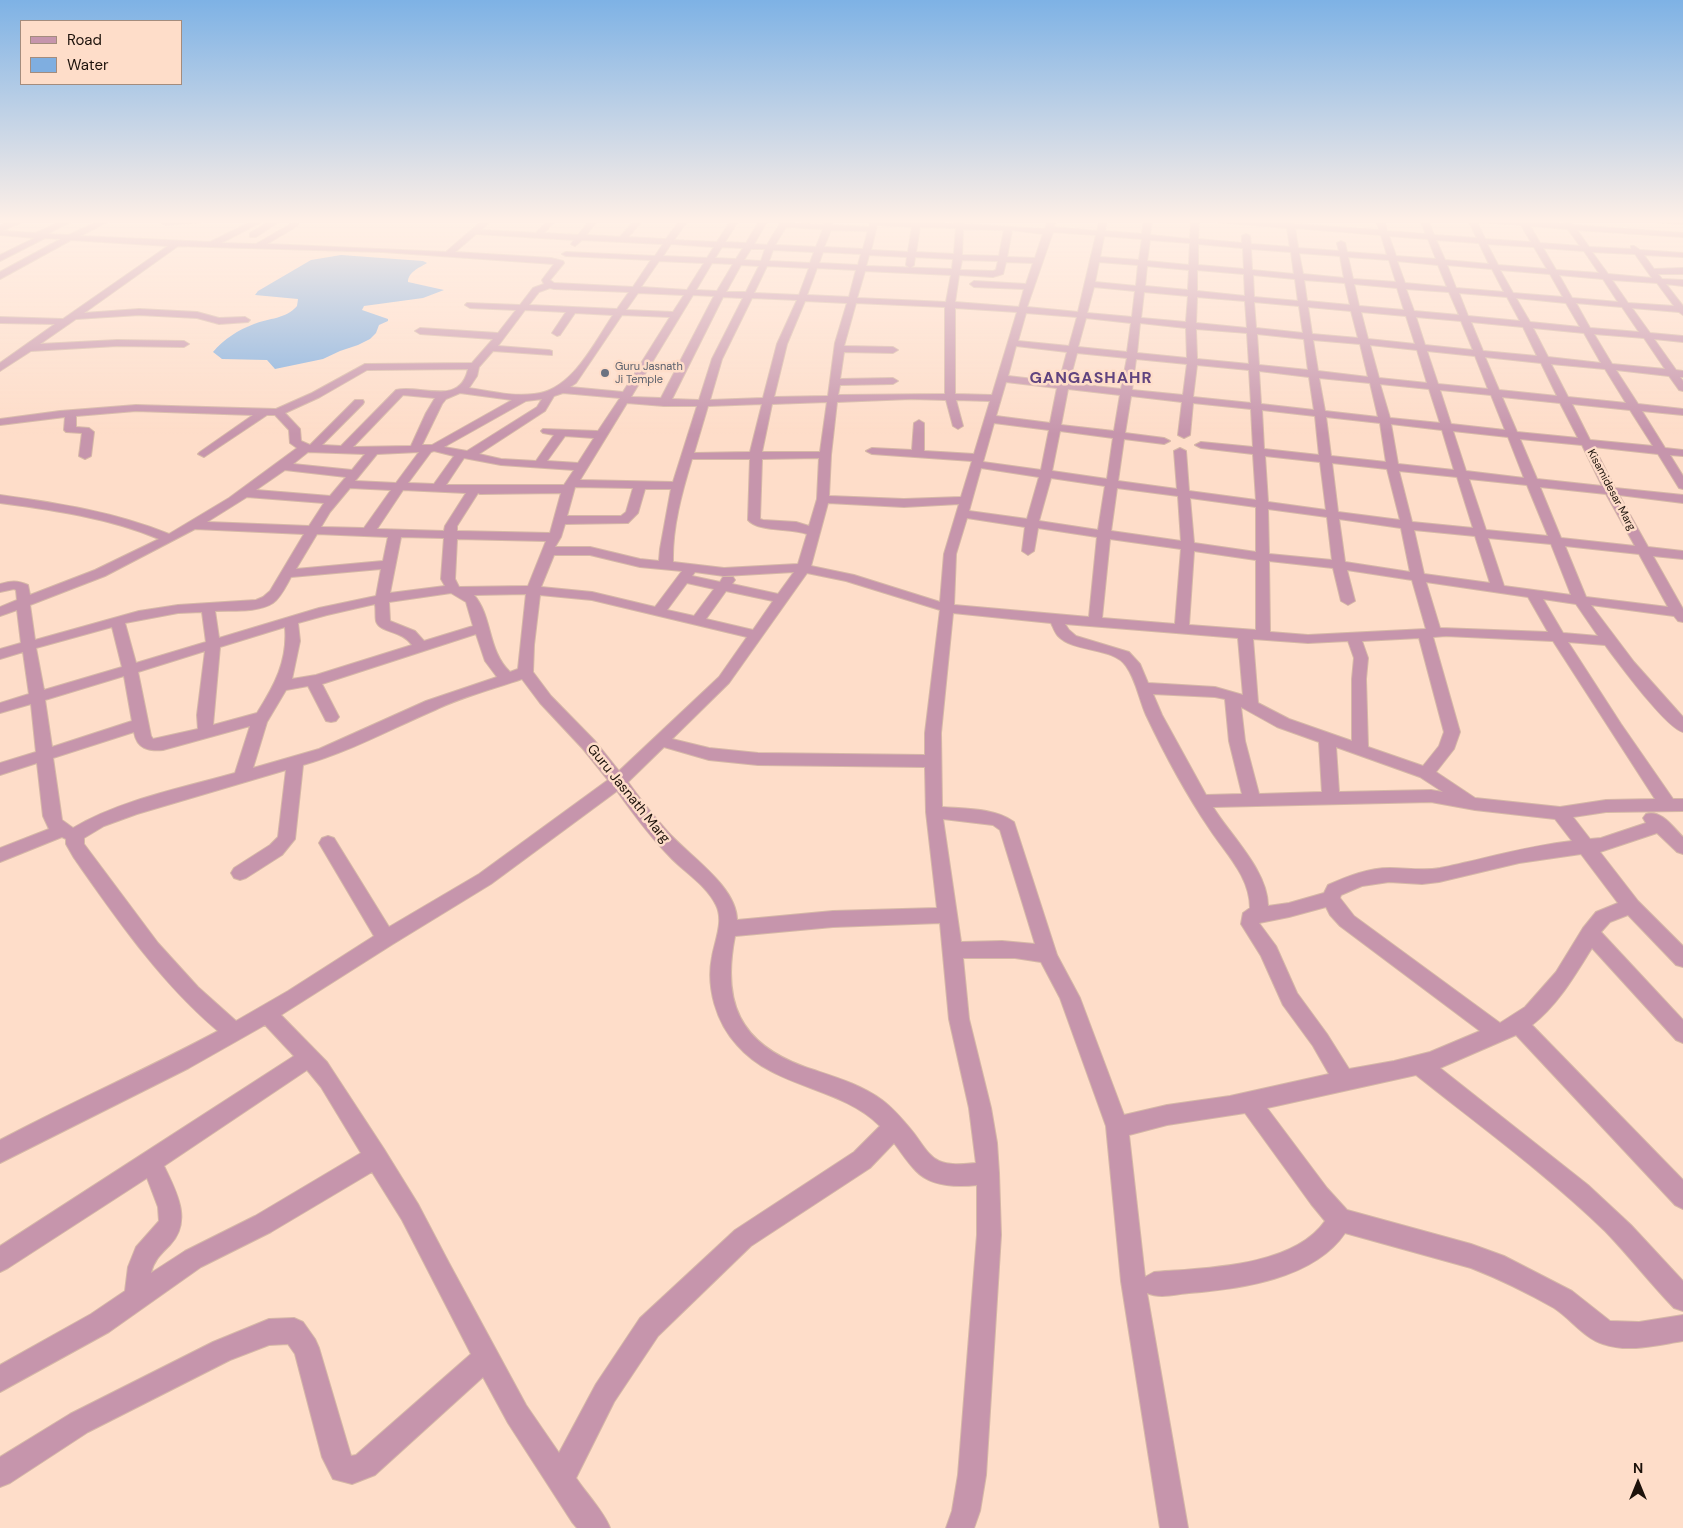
<!DOCTYPE html>
<html>
<head>
<meta charset="utf-8">
<style>
	body { margin:0 }
	#map { position:relative; width:1683px; height:1528px; overflow:hidden; background:#feddc9; font-family:"DM Sans",sans-serif }
	canvas { display:block }
	.legend { position:absolute; left:20px; top:20px; width:162px; height:65px; box-sizing:border-box; background:#feddc9; border:1px solid #a48c7d; margin:0; padding:6px 9px; list-style:none; font-size:15px; color:#1d120b }
	.legend li { display:flex; align-items:center; gap:10px; height:25px }
	.legend b { width:25px; border:1px solid #a48c7d }
	.north { position:absolute; left:1613px; top:1458px; width:50px; height:50px; -webkit-text-stroke:4px #feddc9; paint-order:stroke; rotate:0deg; font-size:14px; font-weight:700; line-height:20px; text-align:center; color:#1d120b }
	.north::after { content:''; display:block; margin:auto; width:18px; height:22px; background:#1d120b; clip-path:polygon(50% 0,100% 100%,50% 72%,0 100%) }
</style>
</head>
<body>
<div id="map">
<canvas width="1683" height="1528"></canvas>
<ul class="legend">
<li><b style="height:6px;background:#c695ac"></b>Road</li>
<li><b style="height:14px;background:#7faee0"></b>Water</li>
</ul>
<div class="north">N</div>
</div>
<script>
const ctx = document.querySelector('canvas').getContext('2d');
ctx.lineJoin = 'round';
function fill(path, color) {
  ctx.fillStyle = color;
  ctx.fill(path, 'evenodd');
}
function strokePath(path, color, width, dash) {
  ctx.strokeStyle = color;
  ctx.lineWidth = width;
  ctx.lineCap = dash ? 'butt' : 'round';
  ctx.setLineDash(dash || []);
  ctx.stroke(path);
}
function write(font, color, halo, rows, align = 'center') {
  ctx.font = font + ' "DM Sans",sans-serif';
  ctx.lineWidth = 5;
  ctx.setLineDash([]);
  ctx.textBaseline = 'middle';
  ctx.strokeStyle = halo;
  ctx.fillStyle = color;
  for (const [text, x, y, turn = 0] of rows) {
    ctx.save();
    ctx.translate(x, y);
    ctx.rotate((+turn || 0) * Math.PI / 180);
    ctx.textAlign = isNaN(turn) ? turn : align;
    if (halo) ctx.strokeText(text, 0, 0);
    ctx.fillText(text, 0, 0);
    ctx.restore();
  }
}
fill(new Path2D(`
	M341,255l82,6 4,2c-8,5 -19,9 -19,19l36,8 -21,8 -59,8 -2,4 26,9v2l-9,4 -3,8 -6,6 -12,6 -18,6 -17,8 -48,10 -8,-9 -45,-1 -9,-7c11,-13 25,-22 41,-28 15,-6 32,-5 43,-18l1,-7 -43,-4 3,-4 53,-31z`), '#7faee0');
const minor = new Path2D(`
	M15,220h11l-24,11 34,2 28,-13h10l-27,14 22,1 32,-15h10l-31,16 130,6 45,-22h10l-44,23 35,1 38,-22 4,2 -1,2 -30,18 179,8 37,-32h9l-11,10 55,3 12,-13h8l-12,13 34,2 12,-15h8l-12,15 34,2 15,-17h8l-15,17 38,2 14,-19h8l-14,20 43,2 14,-22h8l-14,22 21,1 14,-23h8l-14,24 13,1 15,-25h8l-2,3 36,2 2,-5h8l-2,5 37,2 2,-7 42,2v-2h8v2l35,2v-4h8v4l81,5 3,-9h8l-2,7 43,4 2,-11h8l-2,11 37,3 2,-14h8l-2,15 40,4 1,-19h8l-1,19 44,4v-7l4,-2 4,2 1,8 39,3 -3,-19 -69,-6 -4,-2 73,3 -1,-3h8v4l85,6 -3,-10h8l3,11 39,3 -6,-14h8l6,15 43,3 -9,-18h58l39,4 -3,-4h8l3,5 110,8v4l-106,-7 12,17 42,2v-3h3l6,4 43,3v4l-39,-2 10,14 29,-1v6h-25l4,5 21,1v6l-17,-2 17,22v9l-4,-3 -47,-4 18,25 33,3v6l-29,-3 22,31 7,1v6h-3l3,4v10l-4,-1 -10,-14 -53,-6 22,34 45,5v6l-41,-4 23,37 18,2v6l-13,-1 13,21v13l-4,-1 -21,-34 -64,-7 21,41 68,7v8l-64,-8 29,52 35,4v8l-30,-3 30,53v13l-5,-1 -4,-5 -83,-11 43,57 49,55v15c-17,-4 -65,-70 -78,-87l-37,-3 53,82 52,75h10v12l-77,1 -33,5 17,22 11,-1 45,-15 -3,-5 3,-4c15,-5 27,13 37,23v17l-6,-2 -20,-19 -57,19 38,49 45,45v21l-7,-2 -48,-50 -18,7 -9,10 82,88v23l-7,-3 -84,-92c-17,27 -34,57 -60,77l151,155v29l-8,-4 -159,-170 -76,33 148,117 43,40 52,56v30l-9,-3c-24,-25 -45,-52 -69,-77 -59,-57 -125,-105 -189,-156l-149,33 60,80 20,22 124,34 33,12 68,35 38,30 29,1 44,-7v26c-26,4 -54,12 -80,3 -19,-6 -32,-25 -49,-36 -26,-15 -55,-29 -83,-40l-126,-35c-31,46 -105,56 -156,60 -13,1 -29,6 -42,0l41,235h-28l-39,-247 -15,-155 -46,-128 -19,-36 -26,-4h-52l6,61 22,89 6,35 2,30 2,62 -15,240 -6,36 -6,17h-28l6,-17 6,-36 19,-240v-50c-20,2 -46,2 -61,-14 -8,-8 -15,-19 -22,-28l-24,25 -119,78 -93,90 -44,66 -38,76c10,15 28,34 34,50h-33l-5,-6 -64,-99 -25,-46 -108,98 -23,9 -19,-5 -11,-22 -27,-103 -7,-10 -19,1 -39,15 -142,72 -78,51 -10,4v-30l70,-43 143,-72 56,-23 25,-1 9,4 12,17 4,9 32,108 5,-1 115,-101 -69,-134 -30,-48 -101,60 -70,35 -92,65 -109,60v-27l91,-51 34,-23 3,-24 8,-20 23,-26 -1,-14 -11,-29 -139,90 -8,4v-26l294,-190 -29,-31 -76,43 -189,95v-23c72,-38 147,-71 218,-109 -58,-49 -101,-112 -144,-173l-8,-14v-5l-4,-2 -62,25v-14l49,-19 -6,-13 -6,-53 -37,12v-12l36,-11 -5,-48 -31,9v-10l29,-9 -6,-42 -23,7v-10l21,-6 -4,-33 -17,6v-9l17,-7 -1,-10 -2,-1 -14,3v-8c11,-3 17,-4 28,1l2,10 65,-25 64,-31c-50,-21 -106,-29 -159,-36v-8c57,8 115,17 169,39l60,-36 68,-50 -7,-5 -1,-13 -14,-15h-8l-63,42 -6,-3 2,-2 53,-37 -117,-4 -60,5v11l13,1 5,4 -3,24 -6,3 -6,-3 3,-23 -16,-1 -2,-2 1,-13 -65,8v-6l60,-8 76,-6 140,4 36,-16 53,-29 107,-1 21,-24 -73,-5 -5,-3 5,-3 78,5 18,-23 -46,-2 -5,-3 2,-2 53,2 13,-17 11,-4 -2,-4 12,-16 -171,-12 -205,-6 -94,67 55,-4 58,3 22,6 26,-1 5,3 -2,2 -29,2 -22,-6 -58,-3 -63,4 -36,25 77,-4 67,1 5,3 -5,3 -67,-1 -86,5 -31,20v-8l55,-39 -55,-1v-6l63,2 105,-73 -97,-6 -71,39v-7l61,-33 -16,-1 -45,23v-6l35,-17 -35,-3v-9zM1477,222l44,3 10,17 -46,-3zM877,225l35,2 -4,25 -37,-2zM1530,226l38,3 12,17 -40,-3zM786,227l37,2 -7,18 -41,-2zM920,227l36,1 -2,26 -38,-2zM1295,228l86,7 6,20 -40,-3 -2,-9 -4,-2 -4,2 2,8 -41,-3zM963,229l41,1 -5,26 -37,-1zM831,230l37,1 -5,18 -39,-2zM1012,230l31,4 -8,24 -28,-1zM1053,232l43,3 -18,77 -51,-5zM476,234l98,6 -3,4 4,2 7,-6 81,4 -8,12 -89,-4 -4,2 4,2 85,4 -18,27 -79,-4 -4,-3 14,-17 -1,-2 -12,-3 -96,-6zM1104,236l38,3 -3,21 -39,-3zM1389,236l39,3 8,20 -40,-3zM1150,240l40,3 -1,22 -42,-4zM1436,240l43,3 10,21 -44,-4zM671,244l43,3 -7,11 -44,-2zM1198,244l45,4 1,21 -46,-4zM1487,244l47,3 13,22 -49,-4zM722,247l21,1 -7,11 -21,-1zM1543,248l41,3 15,22 -43,-3zM751,249h14l-4,12 -17,-1zM1251,249l40,3 3,22 -42,-4zM773,250l41,2 -4,11 -41,-2zM823,252l38,2 -3,11 -39,-2zM1592,252l43,2 17,24 -44,-4zM1299,253l41,3 4,22 -41,-4zM869,255l38,2 -1,8 4,3 4,-3 1,-8 38,2 -1,10 -86,-3zM1348,257l41,3 7,22 -43,-3zM962,260l36,1 -2,9 -3,1 -33,-1zM659,261l45,2 -17,27 -46,-3zM1397,261l41,4 9,22 -42,-4zM1006,262l27,1 -7,21 -52,-3 -4,3 4,3 50,2 -5,18 -64,-5 4,-27 34,2 10,-3zM1099,262l39,3 -2,21 -41,-4zM712,263l21,1 -16,27 -21,-1zM741,265l18,1 -13,26h-20zM1447,265l45,4 12,23 -48,-4zM767,266l42,2 -10,27 -45,-2zM1147,266l42,4 -1,20 -43,-4zM817,268l39,2 -7,27 -42,-2zM1197,270l47,4 1,22 -48,-5zM1500,270l50,4 13,23 -50,-4zM865,271l86,4 -5,27 -89,-4zM1253,275l42,4 3,22 -44,-4zM1559,275l44,4 15,23 -46,-4zM1304,280l41,3 5,22 -43,-4zM1612,280l45,3 17,23 -46,-3zM1354,284l43,4 7,22 -45,-4zM1094,287l41,4 -3,26 -45,-4zM550,288l4,1 75,3 -12,17 -88,-4 10,-13zM1406,289l43,3 10,23 -45,-4zM1144,292l44,4 -2,26 -45,-4zM638,293l46,2 -11,17 -47,-2zM1459,293l48,4 13,24 -52,-5zM693,295l21,1 -53,102 -30,-1zM723,297l20,1 -31,61 -13,41 -27,-1zM1197,297l48,4 2,27 -51,-5zM752,298l45,2 -20,44 -14,54 -53,2 12,-41zM1516,298l50,5 14,24 -50,-5zM805,301l42,2 -12,40 -7,53 -54,1 13,-53zM1254,302l45,4 4,27 -47,-5zM856,303l89,4v87l-107,1 2,-10 53,-1 5,-3 -5,-3 -53,1 4,-27 49,1 5,-3 -5,-3 -49,-1zM1576,303l46,4 17,25 -49,-4zM1308,307l43,4 7,27 -46,-4zM955,308l62,4 -25,83 -37,-1zM525,310l41,2 -14,21 5,3 3,-1 15,-22 38,2c-19,28 -41,76 -79,79 -22,3 -44,-3 -65,-6l8,-12 2,-9 14,-16 59,4v-4l-3,-1 -51,-4zM1361,312l45,4 9,28 -47,-5zM1026,313l51,4 -8,29 -51,-5zM622,315l48,2 -47,75 -53,-5 6,-4zM1416,317l45,4 12,29 -48,-5zM1086,318l45,5 -4,29 -49,-5zM1471,322l52,5 14,29 -54,-5zM1140,323l46,5 1,30 -50,-5zM1533,328l51,5 17,30 -53,-6zM1196,329l51,4 2,31 -52,-5zM1257,334l47,5 4,31 -49,-5zM1594,334l50,4 21,31 -53,-5zM1313,340l47,4 8,33 -50,-6zM1370,345l47,5 10,33 -48,-5zM1016,346l51,6 -8,30 -51,-6zM1427,351l48,5 13,33 -50,-5zM1077,353l50,5 -6,31 -52,-6zM1485,357l56,6 16,33 -58,-6zM1136,359l51,5 -4,31 -51,-5zM1551,364l54,5 21,34 -58,-6zM1197,365l52,5 2,33 -58,-6zM468,369c-8,38 -47,15 -72,21l-55,56 -19,-1 41,-41 1,-2 -1,-2h-8l-45,45 -9,-4 -1,-12 -15,-16 35,-16 47,-27zM1259,371l50,6 5,33 -53,-6zM1319,378l51,5 8,34 -53,-6zM1006,382l51,6 -7,35 -54,-7zM1380,384l49,5 11,34 -50,-5zM1068,389l52,6 -6,36 -53,-6zM1440,390l51,5 14,35 -54,-6zM460,393l52,7 -80,45h-10l20,-41 4,-5zM563,393l57,5 -22,33 -55,-2 -2,2 2,2 11,2 -18,26 -35,-2 -22,-5 66,-43 9,-15zM403,395l32,3 -9,15 -15,33 -58,1zM1131,396l51,6 -4,33 6,3 6,-3 3,-32 58,6 2,38 -52,-5 -6,3 6,3 52,6 3,46 -67,-9 -3,-40 -6,-3 -6,3 3,38 -59,-8 6,-42 40,5 6,-3 -6,-3 -39,-5zM1502,397l58,6 18,35 -61,-6zM542,399l-5,8 -70,44 -23,-4 82,-46zM911,399l35,1 7,26 5,3 5,-3 -7,-26 34,1 -16,53 -50,-3v-28l-5,-3 -5,3 -2,27 -40,-2 -6,3 6,3 100,7 -11,36 -57,2 -75,-3 2,-41 6,-53zM827,402l-7,50h-58l10,-48zM627,403l37,3h33l-24,76 -93,-2zM762,404l-12,48 -56,1 14,-47zM1572,404l58,6 23,36 -63,-6zM1262,410l53,6 4,39 -55,-6zM1326,417l54,6 6,39 -55,-6zM994,423l55,7 -8,40 -58,-8zM1391,424l51,6 12,40 -56,-6zM1060,431l53,7 -6,41 -55,-8zM1453,431l55,6 16,41 -58,-7zM565,436l29,2 -16,25 -31,-2zM1520,439l62,6 20,41 -65,-7zM434,451l20,5 -20,28 -26,-1 23,-31zM308,452l57,2 -13,16 -59,-6zM419,452l-23,31 -41,-2 22,-27zM1265,456l55,6 6,48 -58,-8zM464,458l37,7 73,5 -10,15h-118zM819,458l-2,41 -8,27 -13,-4 -33,-2 -3,-1 2,-60zM692,459h58l-2,61c10,12 42,8 59,14l-9,30 -74,4 -51,-6c-1,-34 9,-70 19,-103zM1332,463l55,6 13,51 -62,-8zM981,468l58,9 -12,42 -58,-8zM285,470l61,7 -16,19 -74,-6zM1399,471l58,6 16,51 -61,-6zM1051,478l54,8 -7,44 -59,-9zM1469,479l58,6 21,51 -62,-6zM575,487l58,1 -7,24 -5,4h-54zM1540,487l66,7 29,52 -74,-8zM350,488l41,2 -27,38 -43,-1 9,-15zM1117,488l61,8 3,45 -70,-10zM645,489h26l-11,60 -1,12 -19,-2 -50,-12h-35l6,-10 4,-13 63,-1 10,-10zM403,490l63,3 -21,33 -1,5 -67,-2zM478,493l2,1 81,-1 -11,40 -93,-2v-5zM247,497l77,6 -15,23 -102,-4zM1190,498l66,9v45l-62,-9zM828,503l76,4 55,-3 -15,50 -4,48 -86,-27 -43,-9zM1268,509l59,8 5,43 -63,-6zM967,518l58,9 -3,24 6,4 6,-4 4,-23 59,9 -8,80 -135,-12 2,-51zM1339,519l62,9 9,44 -65,-10zM195,529l109,5 -34,57 -7,6 -7,3 -78,5 -39,6 -104,29 -5,-35 75,-29zM1414,530l61,6 15,47 -66,-9zM317,534l71,3 -5,24 -87,8zM401,537l43,1 -3,41 4,7 -55,7zM1488,538l63,6 20,51 -67,-9zM457,539l89,2 -18,45 -69,1 -4,-8zM1110,539l71,10 -6,75 -73,-6zM1565,546l74,8 29,53 -82,-10zM1194,551l62,9v70l-67,-5zM554,555h36l50,12 42,4 -27,36 -63,-15 -51,-5zM1269,561l64,7 8,33 7,4 7,-4 -8,-31 65,10 14,49 -118,6 -38,-3zM381,569l-5,27 -57,12 -100,30 -4,-27c17,-1 43,2 58,-8 8,-6 13,-17 18,-26zM695,572l29,4 70,-4 -16,22 -46,-10 3,-4 -2,-3h-10l-3,5 -28,-6zM807,573l39,8 94,29 -15,123v22l-167,-2 -49,-5 -37,-9 57,-56zM1426,582l102,15 20,35 -108,-4zM687,583l27,6 -20,27 -27,-6zM726,591l47,10 -20,29 -47,-11zM451,593l15,9 7,24 -49,15 -9,-10 -25,-10 -1,-19zM526,594l-8,75 -8,3c-23,-22 -17,-55 -36,-77zM540,595l52,5 155,37 -28,40 -100,94 -24,-30 -44,-45 -18,-24 1,-27zM1543,599l33,5 22,32 -35,-3zM375,604c1,6 0,12 1,17 3,12 26,9 36,24l-96,30 -24,4 8,-38 -2,-18 29,-8zM202,612l4,30 -70,21 -11,-40 53,-10zM953,613l98,10c2,4 4,10 7,13 16,17 56,11 68,30 10,14 13,33 20,49 18,38 40,79 63,113 16,25 41,48 41,80l-7,5 -2,11 20,32 22,49 30,41 16,28 -99,22 -63,9 -43,10 -44,-117 -23,-43 -43,-133c-19,-14 -48,-13 -72,-15l-1,-74zM1065,624l173,14 5,57 -28,-8 -67,-4 -8,-19 -11,-12 -53,-16 -7,-6zM112,627l10,40 -78,23 -8,-42zM285,627c3,34 -11,59 -28,86l-44,12 7,-78zM476,634l9,27 12,16 -71,24 -107,48 -66,19 14,-46 19,-32 22,-4 18,35 5,1 5,-1 3,-4 -17,-33zM1446,636l107,5 102,158 -49,1 -46,7 -85,-9 -39,-26 18,-23 6,-17 -27,-95zM1419,638l25,94 -5,14 -16,20 -55,-19 -2,-68 2,-21 -6,-17zM1253,639l55,4 40,-2 6,17 -2,21v62l-63,-22 -31,-16zM205,651l-8,64 1,14 -45,10 -2,-3 -13,-64zM124,676l8,45 -80,26 -7,-47zM522,679l18,24 43,46 25,31 -129,94 -90,53 -55,-89 -6,-2 -6,2 -3,5 55,93 -86,55 -52,30 -38,-34 -40,-44 -74,-99v-6l20,-12 33,-12 149,-44 -8,67 -8,8 -36,23 -3,5 3,5 6,2 6,-2 36,-23 13,-16 8,-74c46,-13 88,-36 132,-55 27,-13 58,-21 87,-31zM1153,694l62,3 10,2 4,42 13,53 -36,1 -44,-80zM1241,707l36,20 42,15 3,50 -63,2 -14,-53zM250,726l-15,47c-53,15 -115,27 -162,55l-11,-8 -9,-62 81,-26c3,17 14,19 29,18zM664,747l45,13 49,5 167,2 1,45 11,96 -104,3 -96,9c0,-34 -49,-65 -70,-89 -14,-16 -27,-32 -39,-49zM1336,747l84,30 23,15 -12,-2 -92,2zM617,791c17,24 34,47 55,68 14,14 35,27 44,46 8,16 -1,35 -4,52 -6,30 4,65 25,88 38,44 103,41 143,81l-26,26 -119,78 -95,88 -44,66 -37,69 -33,-48 -77,-142 -31,-59 -34,-55 -57,-87 -46,-47 112,-71 98,-60zM1431,802l44,8 80,9 17,22c-45,5 -88,18 -132,27 -17,3 -33,0 -50,0 -22,0 -42,8 -62,17l-4,8 -35,10 -21,3c0,-35 -37,-70 -55,-99zM943,819l50,6 7,5 35,114 -33,-3 -41,1zM1581,854l37,49 -22,9 -13,16 -27,44 -31,35 -25,16 -146,-107 -14,-18 1,-3 21,-9 27,-4 33,2 17,-2 80,-19zM1326,907l4,8 10,11 140,105 -50,21 -36,9 -45,8 -22,-35 -30,-41 -21,-47 -17,-23 30,-6zM940,923l9,96 20,89 7,55c-12,1 -26,3 -37,-2 -11,-5 -18,-19 -26,-29 -9,-11 -19,-23 -31,-32 -23,-17 -51,-24 -77,-33 -66,-24 -83,-65 -70,-131l98,-9zM307,1070l14,17 40,66 -106,63 -70,35 -34,22c3,-13 10,-19 19,-28 23,-24 6,-54 -6,-79zM1245,1113l66,91 14,17c-32,46 -120,47 -171,51l-9,5 -16,-142 38,-10z
	M173,220h32l-4,2 -35,3 -4,-2z
	M272,220l8,1 -24,16h-6v-4z
	M1653,220h30v4l-26,-2z`);
strokePath(minor, '#d6b8a7', 2);
fill(minor, '#c695ac');
const sky = ctx.createLinearGradient(0, 0, 0, 434);
sky.addColorStop(0, '#7eb2e5');
sky.addColorStop(0.51, '#fff0e7');
sky.addColorStop(1, '#fff0e700');
ctx.fillStyle = sky;
ctx.fillRect(0, 0, 1683, 434);
for (const [x, y, r, color] of [
	[605,373,5,"#6b7280"]
]) {
  const dot = new Path2D();
  dot.arc(x, y, r, 0, 2 * Math.PI);
  ctx.fillStyle = color;
  ctx.fill(dot);
  strokePath(dot, '#feddc9', 2);
}
write('11px', '#5b616d', '#feddc9', [
	["Guru Jasnath",615,367],
	["Ji Temple",615,380]
], 'left');
write('11px', '#1d120b', '#feddc9', [
	["Kisamidesar Marg",1611,490,62]
]);
write('14px', '#1d120b', '#feddc9', [
	["Guru Jasnath Marg",628,794,51]
]);
ctx.letterSpacing = '1px';
write('bold 16px', '#60437f', '#feddc9', [
	["GANGASHAHR",1091,379]
]);
ctx.letterSpacing = '0px';
</script>
</body>
</html>
